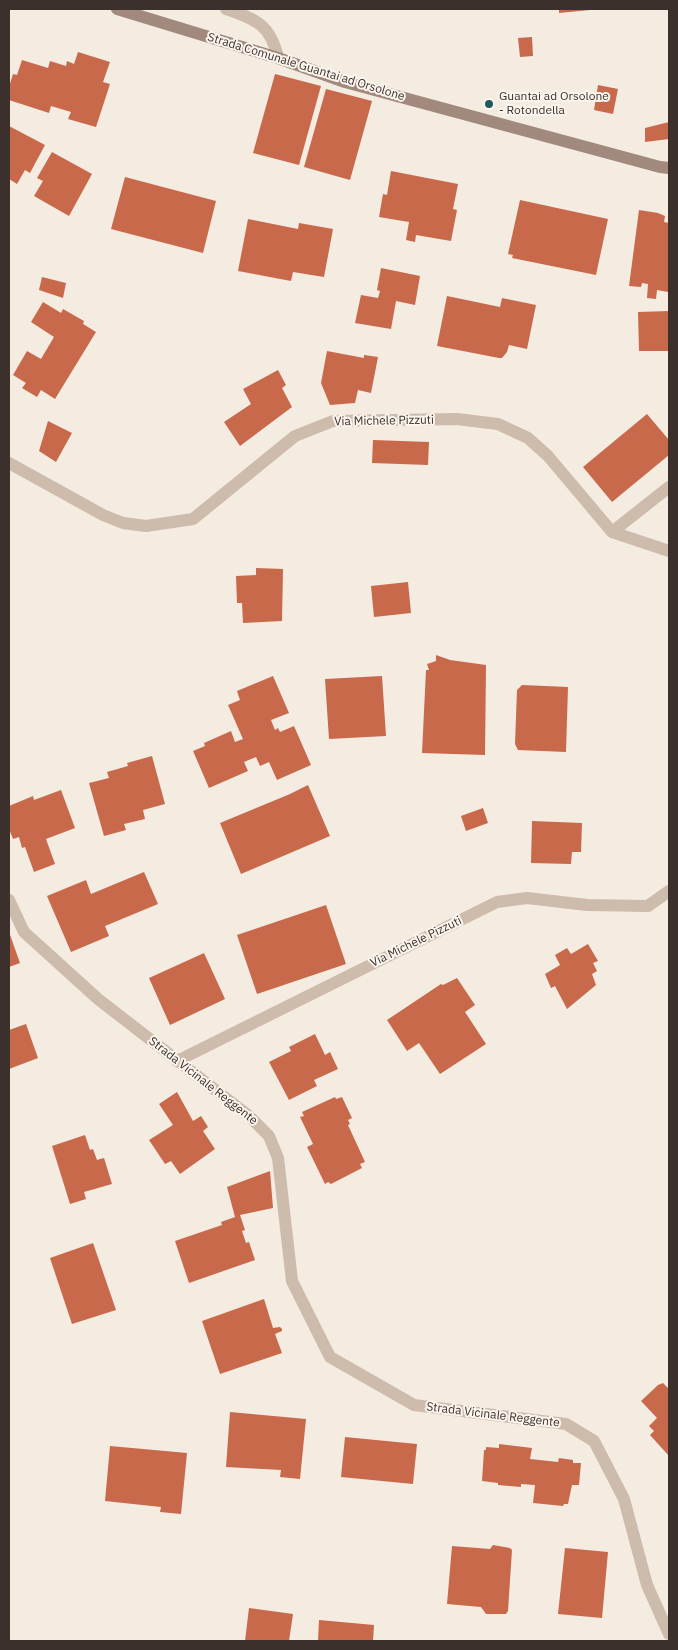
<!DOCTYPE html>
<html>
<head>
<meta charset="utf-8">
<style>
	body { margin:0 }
	#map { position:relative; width:678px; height:1650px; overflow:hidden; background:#f4ebe1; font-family:"IBM Plex Sans",sans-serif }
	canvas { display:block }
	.frame { position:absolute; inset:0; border:10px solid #3b302b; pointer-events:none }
</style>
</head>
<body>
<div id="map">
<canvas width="678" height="1650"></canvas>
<div class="frame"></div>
</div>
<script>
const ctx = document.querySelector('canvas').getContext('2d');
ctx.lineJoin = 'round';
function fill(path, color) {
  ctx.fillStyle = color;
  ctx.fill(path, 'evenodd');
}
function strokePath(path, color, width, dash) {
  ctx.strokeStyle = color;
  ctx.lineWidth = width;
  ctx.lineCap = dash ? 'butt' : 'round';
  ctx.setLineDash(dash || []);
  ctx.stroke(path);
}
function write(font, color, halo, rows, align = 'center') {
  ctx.font = font + ' "IBM Plex Sans",sans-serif';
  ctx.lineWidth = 4;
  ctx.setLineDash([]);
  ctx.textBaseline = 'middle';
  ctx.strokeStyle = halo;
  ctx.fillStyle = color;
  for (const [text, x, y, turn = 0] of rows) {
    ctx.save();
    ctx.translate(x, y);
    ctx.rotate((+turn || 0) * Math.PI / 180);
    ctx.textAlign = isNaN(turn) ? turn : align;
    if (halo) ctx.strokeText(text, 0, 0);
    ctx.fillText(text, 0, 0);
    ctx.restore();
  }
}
fill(new Path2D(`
	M559,9h31v1l-31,3z
	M532,37l1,19 -13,1 -2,-19z
	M78,52l32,10 -7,20 7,2 -14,43 -28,-8 3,-7 -20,-6 -2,7 -40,-13v-13l4,-13 4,1 5,-15 26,8 2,-7 16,5 1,-5 7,3z
	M275,74l46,12 -22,79 -46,-12z
	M598,85l20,4 -5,25 -19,-4z
	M326,89l46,12 -22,79 -46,-13z
	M669,122v17l-24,3v-14z
	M9,126l36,19 -15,28 -5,-3 -8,14 -8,-5z
	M52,152l40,22 -23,42 -35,-20 9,-15 -6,-3z
	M391,171l67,13 -5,25 4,1 -6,31 -35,-6 -1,7 -9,-2 3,-18 -30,-5 4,-23 4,1z
	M125,177l91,24 -13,52 -92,-24z
	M520,200l88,19 -12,56 -84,-17 1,-3 -5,-1z
	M639,210l19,3 7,3 -1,6 5,1 -1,69 -11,-2 -1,9 -9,-1 1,-14 -6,-1 -1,4 -12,-1z
	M248,219l50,10 1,-6 34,6 -9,48 -31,-5 -2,9 -53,-10z
	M381,268l39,8 -5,29 -19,-4 -5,28 -36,-6 6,-28 17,3 2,-7 -3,-1z
	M42,277l24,6 -3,15 -24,-8z
	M447,296l53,11 2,-9 34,7 -9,44 -18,-4 -2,7 -5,6h-3l-62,-12z
	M43,302l18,11 2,-4 21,12 -1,3 13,8 -41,67 -14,-9 -4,7 -15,-9 4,-5 -13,-8 14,-24 14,8 13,-22 -23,-15z
	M669,311v40h-30l-1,-39z
	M327,351l37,7v-3l14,2 -7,36 -13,-3 -3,13 -25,2 -9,-22z
	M278,370l8,15 -4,3 10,19 -52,39 -16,-24 27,-18 -8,-15z
	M647,414l22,26v15l-57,47 -29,-35z
	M48,421l24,12 -16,29 -17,-11z
	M373,440l56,2 -1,23 -56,-2z
	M256,568l27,1 -1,52 -39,2 -1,-20h-5l-1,-27 20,-1z
	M408,582l3,31 -37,4 -3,-31z
	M436,655l14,5 36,5 -1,90 -63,-2 4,-83h3l-2,-6 9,-3z
	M273,676l16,37 -18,7 4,10 3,-2 2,4 14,-6 17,39 -34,15 -8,-18 -9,4 -4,-9 -12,5 4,9 -39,17 -16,-37 12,-5 -1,-3 27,-12 4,11 8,-3 -15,-34 12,-5 -3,-9z
	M382,676l4,60 -57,3 -4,-60z
	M522,685l46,2 -2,65 -48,-2 -3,-6 2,-54z
	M152,756l13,48 -22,6 2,9 -21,5 2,6 -22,6 -15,-53 20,-5 -2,-6 21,-6 -1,-3z
	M308,785l22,51 -89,38 -21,-51 70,-29z
	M61,790l14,38 -29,11 9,25 -21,8 -9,-25 -3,1 -3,-11 -6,2 -4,-10v-23l24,-10 1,4z
	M483,808l5,15 -22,8 -5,-15z
	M532,821l50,2 -1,29h-9l-1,12 -40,-1z
	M144,872l14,32 -53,22 4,10 -38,16 -24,-56 39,-16 5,14z
	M326,905l20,59 -89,30 -20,-59z
	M9,932l11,31 -11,4z
	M588,944l10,17 -5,2 4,8 -5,3 4,11 -29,24 -12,-23 -4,2 -6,-14 15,-9 -5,-10 12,-7 4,6z
	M204,953l21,46 -55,26 -21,-47z
	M457,978l18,27 -10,7 21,32 -46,30 -21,-31 -12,8 -20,-31 54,-36 2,1z
	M26,1024l12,34 -29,11v-39z
	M315,1034l10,21 5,-3 8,17 -24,11 3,6 -28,14 -20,-38 22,-11 -2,-4z
	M177,1092l16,29 8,-5 7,11 -5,4 12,18 -35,25 -9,-13 -6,3 -16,-24 24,-15 -14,-21z
	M335,1097l1,2 6,-2 10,21 -4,2 2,4 -2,1 17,37 -5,2 2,4 -31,16 -3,-2 -3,2 -18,-37 6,-3 -13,-27 4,-1 -2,-4z
	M85,1135l5,15 3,-1 4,11 7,-2 8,26 -28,8 2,7 -16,5 -18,-58z
	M270,1171l3,37 -33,7 5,15 -3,1 4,12 3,-1 6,18 -66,23 -14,-42 47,-16 -1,-3 14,-5 -8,-30z
	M93,1243l23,67 -44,14 -22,-66z
	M264,1299l9,29 7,-1 2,2v2l-7,3 7,19 -62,21 -18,-53z
	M663,1383l6,6v67l-19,-21 4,-4 -5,-5 8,-8 -16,-17 17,-16z
	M230,1412l76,7 -6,60 -20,-2 1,-7 -55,-3z
	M345,1437l72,7 -4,40 -72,-7z
	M499,1444l33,4 -2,11 28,3 1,-4 14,2v3h8l-2,22h-7l-4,19h-4l-1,2 -30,-3 2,-18 -14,-1v3l-23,-2v-2l-16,-2 2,-31h2v-3l13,1z
	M110,1446l77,7 -6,61 -21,-2 1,-5 -56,-6z
	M493,1545l17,3 2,2 -4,61 -2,3h-20l-5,-7 -34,-3 5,-58 38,3z
	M565,1548l43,4 -6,66 -44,-4z
	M249,1608l44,6 -4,27h-44z
	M319,1620l55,5 -1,16h-55z`), '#c8694b');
strokePath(new Path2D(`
	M226,9c30,10 45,16 52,49
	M9,463l94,52 20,8 23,3 47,-7 102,-83 38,-15 124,-2 41,5 30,14 20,18 64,76 57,19
	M612,532l57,-45
	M9,900l15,32 74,67 151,117 20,20 9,22 14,123 38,76 84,48 152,19 28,17 30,58 23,86 22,49
	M177,1061l320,-159 30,-4 60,7 61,1 21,-15`), '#cdbbac', 12);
strokePath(new Path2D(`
	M117,9l161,49 67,24 315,85 9,1`), '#a18a7d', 12);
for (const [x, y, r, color] of [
	[489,104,5,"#1f5a5e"]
]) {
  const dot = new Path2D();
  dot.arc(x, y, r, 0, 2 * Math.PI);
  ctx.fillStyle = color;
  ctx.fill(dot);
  strokePath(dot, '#fbf5ee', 2);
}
write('12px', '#3b302b', '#fbf5ee', [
	["Strada Comunale Guantai ad Orsolone",306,67,17],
	["Via Michele Pizzuti",384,421,-1],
	["Via Michele Pizzuti",416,942,-26],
	["Strada Vicinale Reggente",203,1081,38],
	["Strada Vicinale Reggente",493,1415,7]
]);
write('12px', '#3b302b', '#fbf5ee', [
	["Guantai ad Orsolone",499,97],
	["- Rotondella",499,111]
], 'left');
</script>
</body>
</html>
